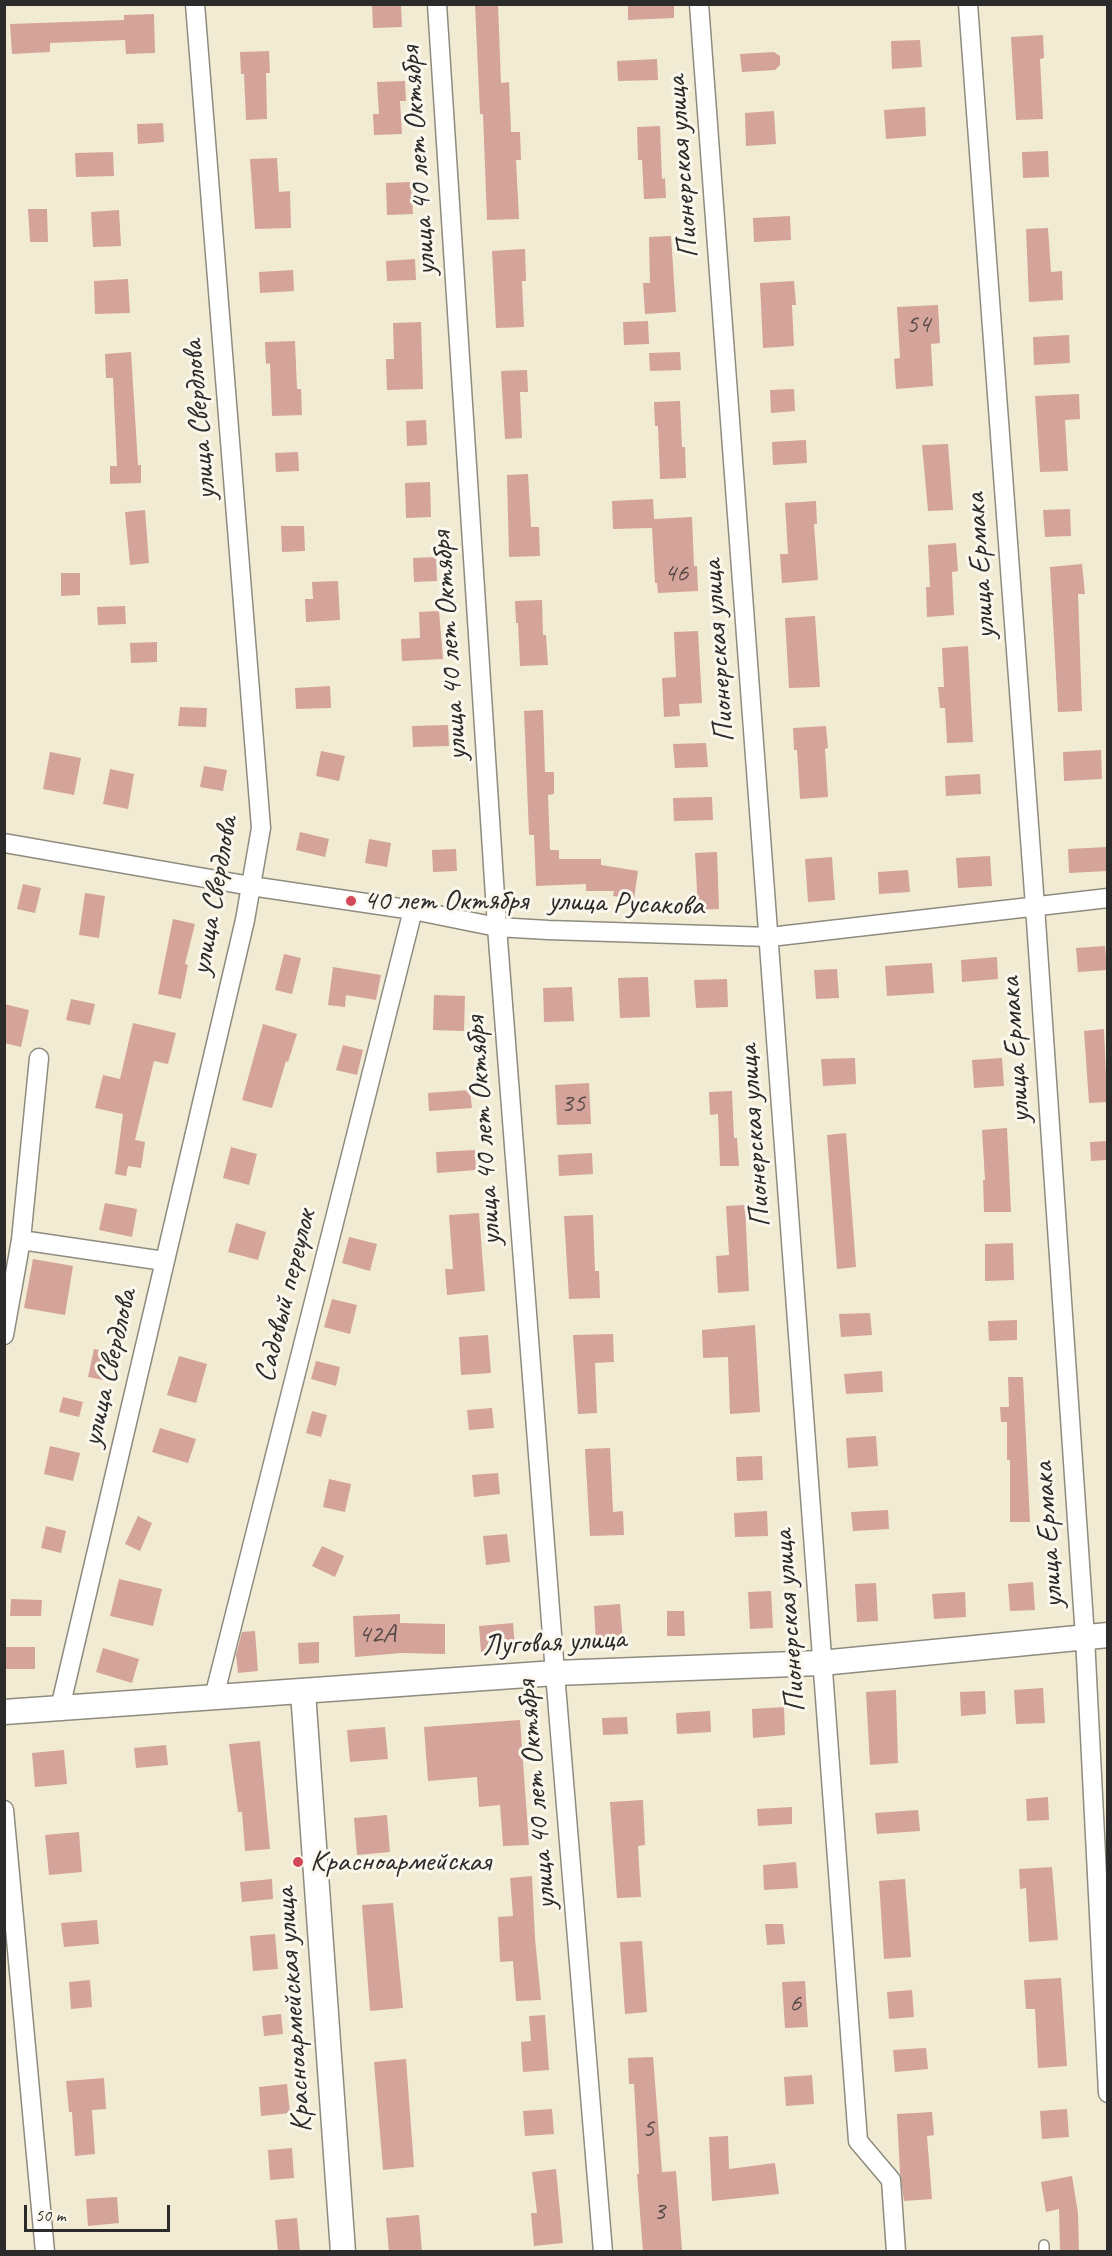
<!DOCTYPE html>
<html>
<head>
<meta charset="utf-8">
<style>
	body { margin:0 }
	#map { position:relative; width:1112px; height:2256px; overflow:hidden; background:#f2ebd3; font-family:Caveat,sans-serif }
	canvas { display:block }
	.frame { position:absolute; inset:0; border:6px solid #2b2b2b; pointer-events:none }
	.scale { position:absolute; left:24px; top:2205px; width:146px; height:27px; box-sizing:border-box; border:3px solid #2b2b2b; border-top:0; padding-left:8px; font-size:18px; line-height:21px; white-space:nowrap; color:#2b2b2b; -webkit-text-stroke:4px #fbf7ec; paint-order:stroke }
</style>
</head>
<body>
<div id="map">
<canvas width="1112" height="2256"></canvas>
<div class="frame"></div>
<div class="scale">50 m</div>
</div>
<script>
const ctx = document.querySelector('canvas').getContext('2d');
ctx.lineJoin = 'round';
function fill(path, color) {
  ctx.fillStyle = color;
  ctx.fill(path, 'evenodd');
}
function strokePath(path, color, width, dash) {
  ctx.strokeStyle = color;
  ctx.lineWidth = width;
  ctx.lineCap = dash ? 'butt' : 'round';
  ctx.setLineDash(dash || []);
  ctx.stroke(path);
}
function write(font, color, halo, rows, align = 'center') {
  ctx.font = font + ' Caveat,sans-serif';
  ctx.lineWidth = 6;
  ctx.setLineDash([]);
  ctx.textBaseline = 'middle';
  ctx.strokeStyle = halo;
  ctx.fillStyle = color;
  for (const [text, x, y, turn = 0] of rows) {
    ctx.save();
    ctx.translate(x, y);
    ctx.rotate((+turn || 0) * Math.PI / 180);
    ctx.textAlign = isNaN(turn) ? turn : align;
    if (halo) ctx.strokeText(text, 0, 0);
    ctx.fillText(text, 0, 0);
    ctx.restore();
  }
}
fill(new Path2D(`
	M372,4h29l1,23 -29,1z
	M475,4h23l3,79 8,-1 2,50h9l1,28h-5l3,59 -32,1 -4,-106h-3z
	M628,4h46v14l-46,2z
	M154,14l1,39 -29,1 -1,-14 -75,3v9l-38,2 -2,-30 114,-4v-5z
	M1043,35l1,23 -4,1 3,60 -27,1 -5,-83z
	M920,40l2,27 -30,2 -1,-28z
	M269,51l1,22h-4l1,46 -21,1 -2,-46h-3l-1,-22z
	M774,52l6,4v9l-5,5 -33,2 -2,-18z
	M657,59l1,21 -40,1 -1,-20z
	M405,81l1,20h-6l2,33 -28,1 -1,-21h6l-2,-32z
	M925,107l1,29 -40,3 -2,-29z
	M774,111l2,33 -30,2 -1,-33z
	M163,123l1,19 -26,2 -1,-20z
	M660,126l2,53 3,-1 1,20 -22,1 -2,-39h-4l-1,-33z
	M1048,151l1,26 -26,1 -1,-26z
	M113,152l1,24 -38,1 -1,-24z
	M277,158l2,34 11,-1 1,37 -36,1 -5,-70z
	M411,182l2,32 -26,1 -1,-32z
	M28,209h19l1,33h-18z
	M119,210l2,36 -28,1 -2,-35z
	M790,216l1,24 -37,2 -1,-24z
	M1048,228l3,44 11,-1 1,29 -34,2 -3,-73z
	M671,236l5,76 -31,2 -2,-31h7l-1,-46z
	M525,249l1,32h-4l2,46 -28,1 -4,-77z
	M415,259l1,21 -29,1 -1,-20z
	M293,270l1,21 -34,2 -1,-21z
	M128,279l2,34 -35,1 -1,-33z
	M794,281l2,24h-4l2,41 -31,2 -3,-65z
	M938,305l2,38 -9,1 2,42 -37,3 -2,-30 6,-1 -3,-51z
	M648,321l1,23 -25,1 -1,-23z
	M421,322l2,67 -36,1 -1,-31h8l-1,-36z
	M1069,335l1,28 -36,2 -1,-28z
	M295,341l2,48h4l1,26 -30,1 -2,-53 -4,1 -1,-22z
	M131,352l7,113h3v18l-31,1v-18h7l-4,-88h-7l-1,-24z
	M680,352l1,18 -31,1 -1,-18z
	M527,370l1,22h-8l2,46 -17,1 -4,-68z
	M794,389l1,22 -24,2 -1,-23z
	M1079,394l1,25 -15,1 3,51 -28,1 -5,-76z
	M680,401l2,46h3l1,31 -26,1 -2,-53h-3l-1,-24z
	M426,420l1,25 -20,1 -1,-25z
	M806,440l1,23 -34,2 -1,-23z
	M948,444l5,66 -25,1 -6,-66z
	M298,452l1,19 -23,1 -1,-19z
	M528,474l3,53h8l1,29 -31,1 -2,-82z
	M430,482l1,35 -25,1 -1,-35z
	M653,499l1,20 38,-2 2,49h3l1,25 -40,2 -1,-10h-2l-3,-55 -39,1 -1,-28z
	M816,501l1,23h-3l4,56 -36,3 -2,-29h8l-3,-51z
	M1070,509l1,27 -26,1 -2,-27z
	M145,510l4,53 -19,2 -5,-53z
	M281,526h23l1,25 -23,1z
	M956,543l2,28 -6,1 2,43 -27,2 -1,-30h4l-2,-42z
	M436,557l1,24 -23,1 -1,-24z
	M1082,564l3,30h-7l4,117 -24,1 -8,-145z
	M61,573h19v22l-19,1z
	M338,581l2,39 -34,2 -1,-23h8l-1,-17z
	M542,600l1,35h3l2,30 -28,1 -2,-43h-2l-1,-22z
	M125,606l1,18 -28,1 -1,-18z
	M439,611l4,48 -41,2 -1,-22 19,-1 -1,-26z
	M815,616l5,71 -31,1 -4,-70z
	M698,631l4,72 -23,1 1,12 -16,1 -2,-39 14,-1 -2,-45z
	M157,642v20l-26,1 -1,-20z
	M968,646l5,96 -26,1 -2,-35h-5l-2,-21h6l-2,-39z
	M330,686l1,22 -35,1 -1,-21z
	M180,707l27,1 -1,19 -28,-1z
	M543,710l2,62h9v22l-6,1 2,55h9v9h42v6l37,6 -4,28 -21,-3 1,-5h-28v-7l-50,2 -2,-51h-5l-5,-124z
	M448,725l1,21 -36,1 -1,-21z
	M826,726l2,22 -3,1 3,48 -28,2 -3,-49h-3l-1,-22z
	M706,743l2,24 -33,1 -2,-24z
	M1101,750l1,29 -38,2 -1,-29z
	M321,751l24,5 -6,25 -23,-5z
	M50,752l31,6 -7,37 -31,-6z
	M204,766l23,4 -4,21 -23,-4z
	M110,769l24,5 -6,35 -25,-5z
	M980,774l1,20 -35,2 -1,-20z
	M712,797l1,23 -39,1 -1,-23z
	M300,832l29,7 -4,18 -29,-7z
	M369,839l22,4 -4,24 -22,-4z
	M1107,847v24l-38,2 -1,-24z
	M456,849l1,22 -24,1 -1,-22z
	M717,852l2,57 -21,1 -3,-57z
	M990,856l2,30 -34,2 -2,-30z
	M832,857l3,43 -27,2 -3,-43z
	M908,870l2,22 -31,2 -1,-22z
	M23,884l18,4 -6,25 -18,-4z
	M85,893l20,3 -6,42 -20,-3z
	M173,919l22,5 -10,40 3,1 -7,34 -23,-5z
	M1105,946l2,24 -29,2 -2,-24z
	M284,954l17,4 -9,36 -17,-4z
	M997,957l1,22 -36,3 -1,-22z
	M932,963l2,30 -47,3 -2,-30z
	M333,967l48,8 -5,25 -30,-5 -1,12 -17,-2z
	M837,969l2,29 -23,1 -2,-29z
	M648,977l2,40 -30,1 -2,-40z
	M727,979l1,28 -32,1 -2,-28z
	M572,987l2,34 -30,1 -1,-34z
	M434,995l31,1 -1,35 -31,-1z
	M71,999l24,5 -5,21 -24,-5z
	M4,1004l25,6 -8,37 -17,-4z
	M133,1023l43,10 -8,31 -14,-3 -19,79 10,2 -4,26 -13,-2 -2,10 -11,-2 8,-60 -28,-6 8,-33 17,4z
	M263,1024l34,10 -9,28 -2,-1 -14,47 -30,-8z
	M1104,1029l3,73 -18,1 -5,-72z
	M343,1045l20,5 -6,25 -21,-5z
	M855,1058l1,26 -33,2 -2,-27z
	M1002,1058l2,28 -30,2 -2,-28z
	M589,1083l2,41 -34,1 -2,-40z
	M470,1090l2,18 -43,3 -1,-18z
	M732,1091l2,47h3l2,28h-19l-2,-52 -8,1 -1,-23z
	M1007,1128l4,84h-27l-1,-32h2l-3,-50z
	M846,1133l10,134 -19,2 -10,-134z
	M1107,1141v19l-16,1 -1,-19z
	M231,1147l26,7 -8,31 -26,-7z
	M475,1150l1,20 -39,3 -1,-21z
	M592,1153l1,21 -34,2 -1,-21z
	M105,1203l32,6 -5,28 -33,-7z
	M745,1205l4,86 -31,2 -2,-37 13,-1 -3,-49z
	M479,1213l6,78 -38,4 -2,-26h8l-4,-54z
	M593,1215l2,56h4l1,27 -31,1 -5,-83z
	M236,1223l30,9 -8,28 -30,-8z
	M349,1237l28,7 -7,27 -28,-8z
	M1013,1243l1,37 -29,1v-37z
	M33,1259l40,7 -8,49 -41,-7z
	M332,1299l25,6 -7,29 -26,-7z
	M870,1313l2,22 -31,2 -2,-23z
	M1017,1320v20l-28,1 -1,-20z
	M755,1325l5,87 -30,2 -2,-57 -25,1 -1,-28z
	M613,1334l1,28 -19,1 2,50 -19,1 -5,-79z
	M488,1335l3,38 -30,2 -2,-38z
	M94,1349l16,3 -7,28 -15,-3z
	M179,1356l28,8 -11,39 -29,-8z
	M316,1361l24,6 -4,19 -25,-7z
	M882,1371l1,21 -37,2 -2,-20z
	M1008,1377h15l7,145h-20v-62h-3v-38h-6l-1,-15h9z
	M63,1397l20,5 -4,15 -20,-5z
	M492,1408l2,20 -25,2 -2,-20z
	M312,1411l15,4 -6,22 -15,-4z
	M160,1428l36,11 -8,24 -36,-11z
	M876,1436l2,30 -30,2 -2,-30z
	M50,1446l30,7 -7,28 -29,-7z
	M610,1448l3,64 10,-1 1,24 -34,1 -5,-87z
	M762,1456l1,24 -26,1 -1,-24z
	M498,1473l2,21 -26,3 -2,-22z
	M329,1479l22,5 -6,28 -22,-5z
	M888,1510l1,19 -36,2 -2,-19z
	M767,1511l1,25 -33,1 -1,-24z
	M138,1516l14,7 -12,28 -15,-7z
	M46,1526l20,5 -5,22 -20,-5z
	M507,1534l3,28 -24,3 -3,-29z
	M322,1546l22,10 -9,21 -23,-11z
	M119,1579l43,10 -9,37 -43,-10z
	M1033,1582l2,28 -25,1 -2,-27z
	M876,1583l2,38 -21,1 -2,-38z
	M771,1591l2,37 -23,1 -2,-37z
	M965,1592l1,25 -32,2 -2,-25z
	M11,1599l31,1 -1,16h-31z
	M620,1604l3,38 -27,2 -2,-38z
	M667,1611h17l1,25h-18z
	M400,1614v9l45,1v30l-44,-1 -46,4 -2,-41z
	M513,1623l2,26 -34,3 -2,-26z
	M255,1631l3,40 -20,2 -2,-18 6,-23z
	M319,1642v21l-20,1 -1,-21z
	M5,1647h30v22h-30z
	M103,1648l36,11 -7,24 -36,-11z
	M1043,1688l2,35 -29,1 -2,-34z
	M896,1690l2,73 -28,2 -4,-73z
	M985,1691l1,23 -25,2 -1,-24z
	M784,1707l1,28 -32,3 -1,-29z
	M710,1711l1,21 -34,2 -1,-21z
	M627,1717l1,17 -25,1 -1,-17z
	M520,1720l9,125 -26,1 -3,-41 -21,2 -2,-30 -49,4 -4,-54z
	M385,1727l3,32 -38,3 -3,-32z
	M260,1741l10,108 -25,2 -3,-39h-4l-9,-68z
	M166,1745l2,20 -32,3 -2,-20z
	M64,1750l3,34 -32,3 -3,-34z
	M1048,1797l1,23 -22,1 -1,-22z
	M643,1800l2,45 -7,1 3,51 -24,1 -7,-96z
	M792,1807v17l-34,2 -1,-17z
	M918,1810l2,21 -43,3 -2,-21z
	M387,1815l3,37 -33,3 -3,-37z
	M79,1832l3,40 -33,3 -4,-40z
	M796,1862l2,26 -34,2 -1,-25z
	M1052,1867l6,73 -29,2 -3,-54 -6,1 -1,-20z
	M532,1876l3,62 6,62 -25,1 -3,-40 -13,1 -2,-45 15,-1 -3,-38z
	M272,1879l1,20 -31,3 -2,-20z
	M905,1879l6,78 -27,2 -5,-78z
	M393,1903l10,105 -33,3 -8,-106z
	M97,1920l2,24 -35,3 -3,-24z
	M765,1924h18l2,20 -18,1z
	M275,1934l3,35 -25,2 -3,-35z
	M642,1941l5,71 -22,2 -5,-72z
	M1061,1978l6,88 -29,2 -3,-59h-9l-2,-29z
	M90,1980l2,27 -21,2 -2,-27z
	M805,1981l3,46 -23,1 -3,-46z
	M912,1990l2,27 -25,2 -2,-27z
	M281,2014l2,20 -19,2 -2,-20z
	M545,2015l4,55 -26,2 -2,-30 10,-1 -2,-25z
	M926,2048l2,21 -33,3 -2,-22z
	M653,2057l9,115 14,-1 6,79 -39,2 -6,-78h2l-5,-90h-5l-1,-26z
	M406,2059l8,108 -31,3 -9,-108z
	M812,2075l2,29 -28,2 -2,-29z
	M104,2078l2,31 -14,1 3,44 -20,2 -3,-44h-3l-3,-31z
	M287,2084l3,29 -29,3 -2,-29z
	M552,2109l2,25 -29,2 -2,-25z
	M1067,2109l2,28 -27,2 -2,-28z
	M932,2112l2,23 -7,1 5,63 -28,2 -4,-28 -3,-59z
	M728,2136l1,33 46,-6 4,31 -67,7 -3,-64z
	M292,2148l2,30 -24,2 -2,-30z
	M556,2169l7,74 -29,3 -3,-33h6l-5,-41z
	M1072,2176l6,37 1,39h-19l-1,-43 -13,3 -5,-30z
	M117,2197l2,26 -31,3 -2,-27z
	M419,2215l3,37h-33l-3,-34z
	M297,2218l3,34h-22l-3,-32z`), '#d4a39a');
const lane = new Path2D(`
	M1044,2245v7`);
const street = new Path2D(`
	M437,4l60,923 58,746 48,579
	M699,4l159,2137 33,39 5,72
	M968,4l67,902 50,731 23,456
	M4,843l247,43 162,24 84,17 51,3 222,7 338,-39
	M21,1240l143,21
	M4,1335l17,-95 18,-182
	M214,1697l199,-787
	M60,1708l185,-788 16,-92 -66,-824
	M4,1810l41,442`);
const secondary = new Path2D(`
	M303,1692l40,560
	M4,1712l551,-39 266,-10 287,-28`);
strokePath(lane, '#8e8b7f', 12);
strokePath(street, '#8e8b7f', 21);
strokePath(secondary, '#8e8b7f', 27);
strokePath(lane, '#fff', 9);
strokePath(street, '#fff', 18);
strokePath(secondary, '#fff', 24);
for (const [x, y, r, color] of [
	[351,901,6,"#d1495b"],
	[298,1862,6,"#d1495b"]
]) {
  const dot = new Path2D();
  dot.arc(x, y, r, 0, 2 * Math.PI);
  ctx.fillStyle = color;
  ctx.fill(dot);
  strokePath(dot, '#fbf7ec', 2);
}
write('27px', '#554947', null, [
	["54",918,325],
	["46",676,574],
	["35",573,1104],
	["42А",377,1635],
	["6",795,2004],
	["5",648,2129],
	["3",659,2212]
]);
write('30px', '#2b2b2b', '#fbf7ec', [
	["улица 40 лет Октября",419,161,-94],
	["Пионерская улица",683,167,-94],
	["улица Свердлова",200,420,-95],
	["улица Ермака",981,566,-94],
	["улица 40 лет Октября",450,646,-94],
	["Пионерская улица",719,651,-94],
	["улица Свердлова",215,896,-80],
	["улица Русакова",626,904,2],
	["улица Ермака",1016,1050,-94],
	["улица 40 лет Октября",484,1131,-94],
	["Пионерская улица",755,1136,-94],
	["Садовый переулок",286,1296,-76],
	["улица Свердлова",110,1368,-77],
	["улица Ермака",1049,1535,-94],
	["Пионерская улица",790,1621,-94],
	["Луговая улица",554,1643,-3],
	["улица 40 лет Октября",537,1795,-95],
	["Красноармейская улица",294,2010,-94]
]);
write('30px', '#2b2b2b', '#fbf7ec', [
	["40 лет Октября",363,901],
	["Красноармейская",310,1862]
], 'left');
</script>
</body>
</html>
